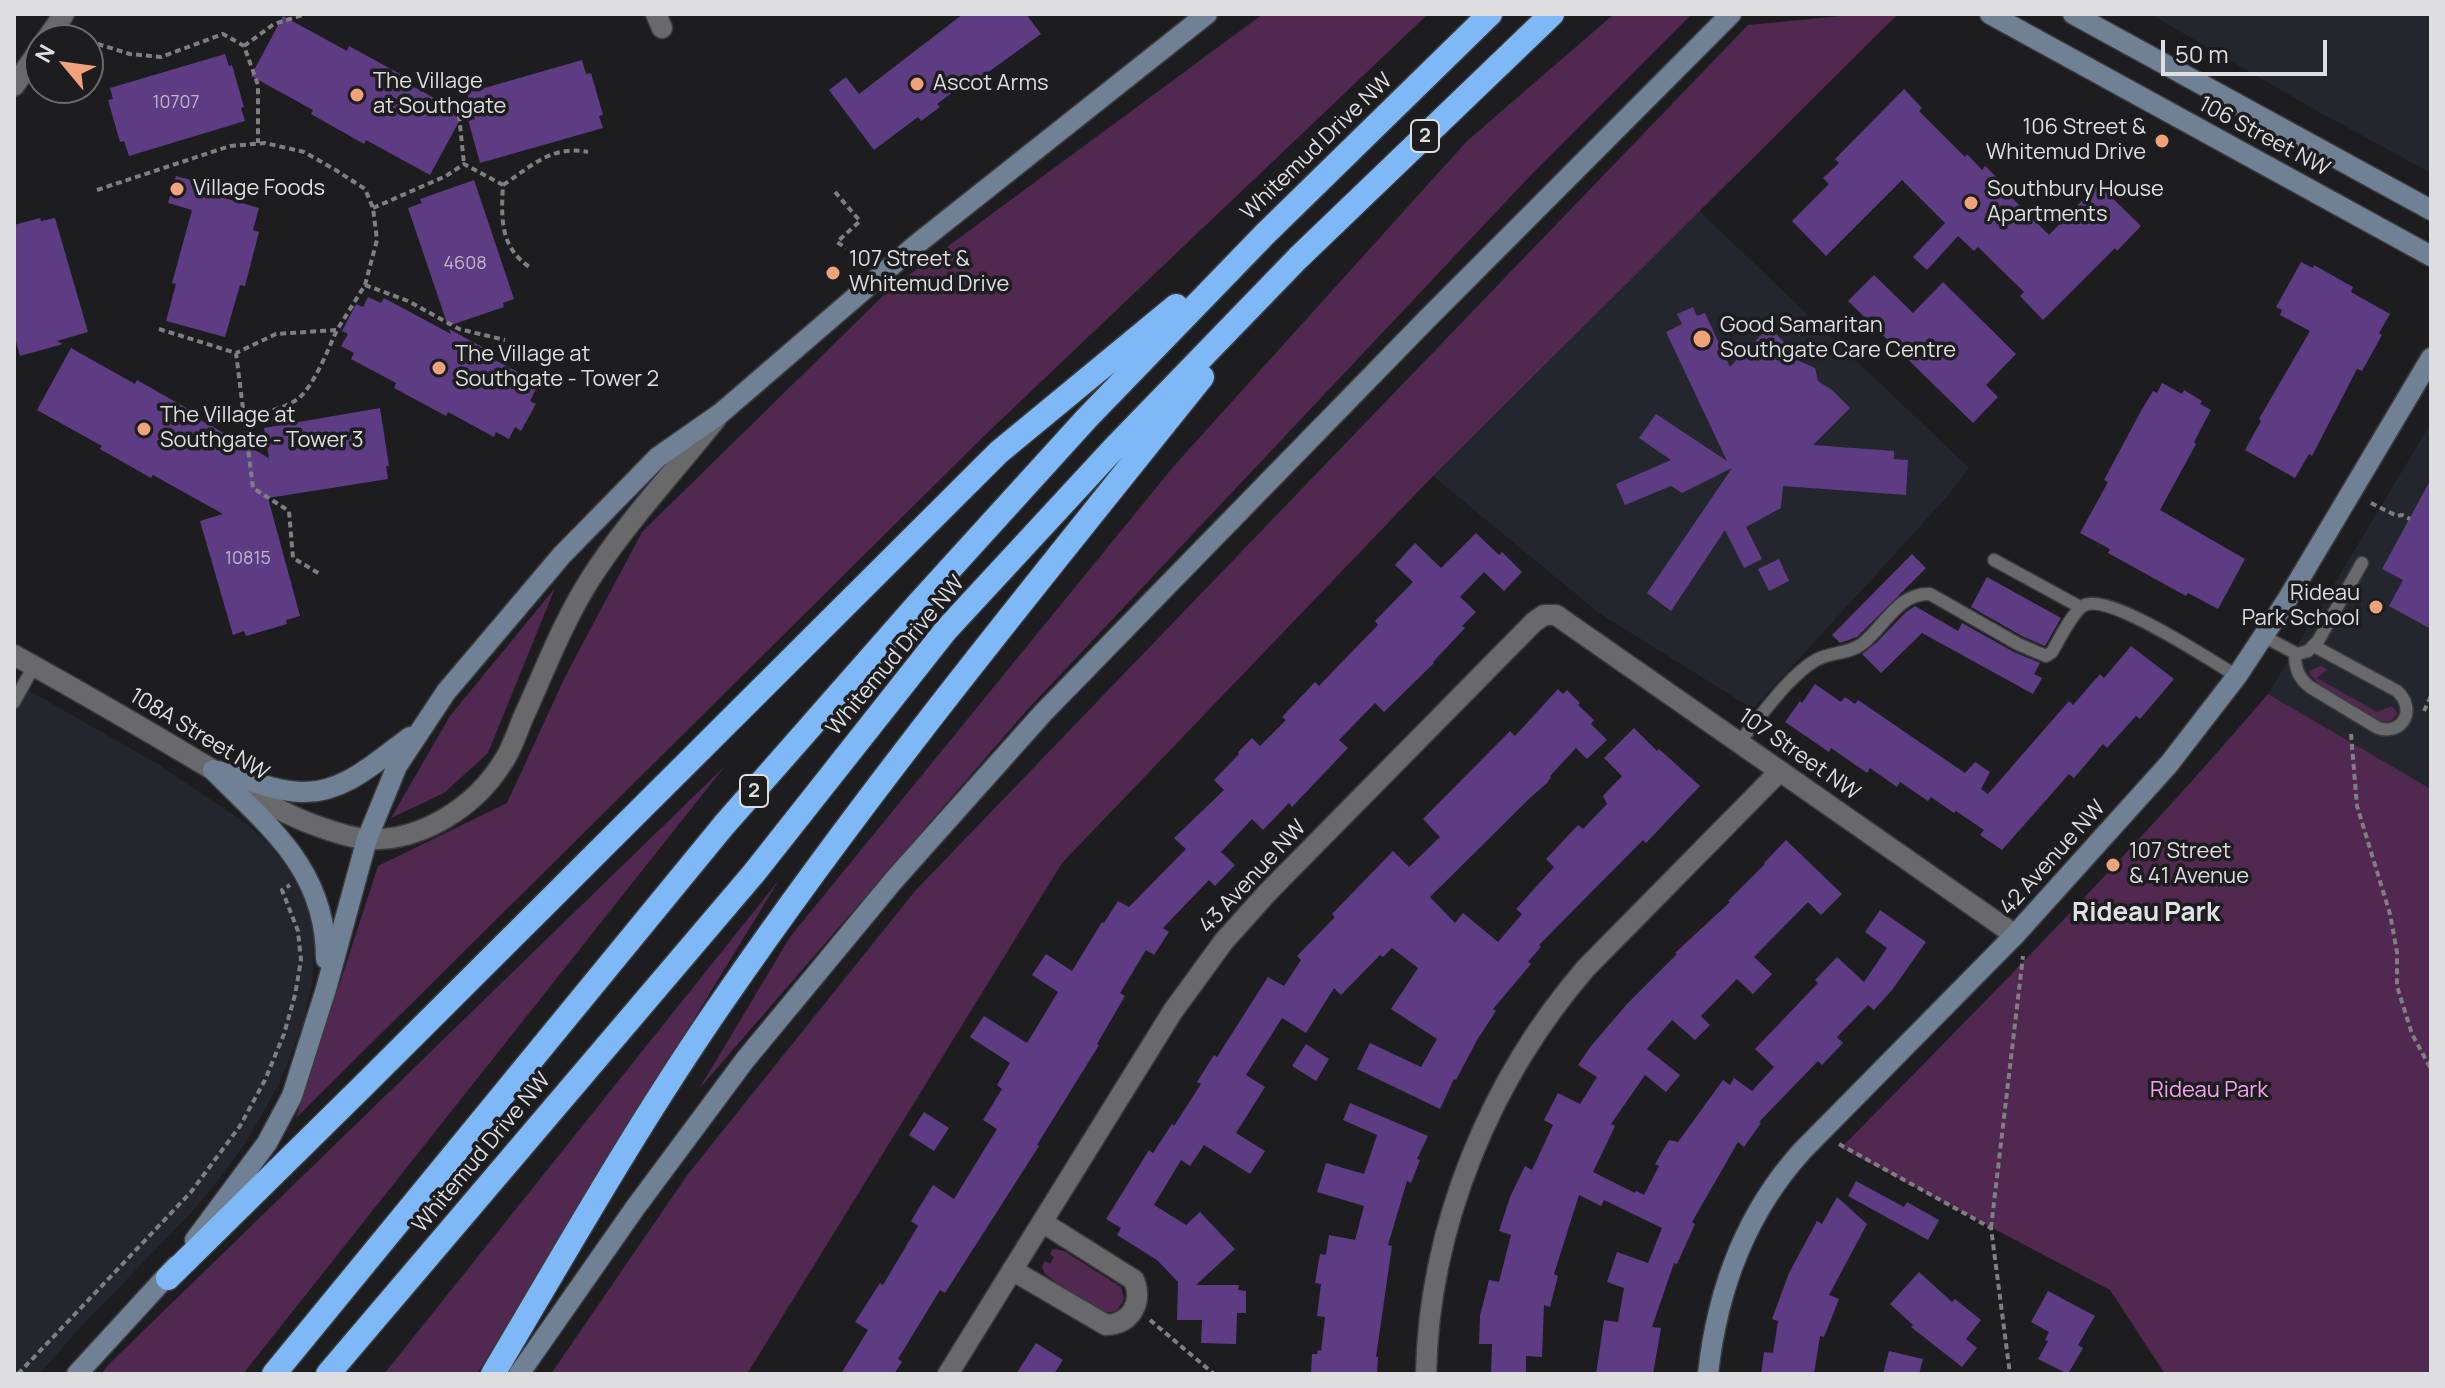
<!DOCTYPE html>
<html>
<head>
<meta charset="utf-8">
<style>
	body { margin:0 }
	#map { position:relative; width:2445px; height:1388px; overflow:hidden; background:#1d1d20; font-family:Manrope,sans-serif }
	canvas { display:block }
	.frame { position:absolute; inset:0; border:16px solid #dedee0; pointer-events:none }
	.north { position:absolute; left:24px; top:24px; width:80px; height:80px; box-sizing:border-box; background:#1d1d20; border:2px solid #6a6a6d; border-radius:50%; rotate:299deg; font-size:22px; font-weight:700; line-height:32px; text-align:center; color:#dedee0 }
	.north::after { content:''; display:block; margin:auto; width:28px; height:36px; background:#f0a27a; clip-path:polygon(50% 0,100% 100%,50% 72%,0 100%) }
	.scale { position:absolute; left:2161px; top:40px; width:166px; height:36px; box-sizing:border-box; border:4px solid #dedee0; border-top:0; padding-left:10px; font-size:24px; line-height:28px; white-space:nowrap; color:#dedee0; -webkit-text-stroke:6px #1d1d20; paint-order:stroke }
</style>
</head>
<body>
<div id="map">
<canvas width="2445" height="1388"></canvas>
<div class="frame"></div>
<div class="north">N</div>
<div class="scale">50 m</div>
</div>
<script>
const ctx = document.querySelector('canvas').getContext('2d');
ctx.lineJoin = 'round';
function fill(path, color) {
  ctx.fillStyle = color;
  ctx.fill(path, 'evenodd');
}
function strokePath(path, color, width, dash) {
  ctx.strokeStyle = color;
  ctx.lineWidth = width;
  ctx.lineCap = dash ? 'butt' : 'round';
  ctx.setLineDash(dash || []);
  ctx.stroke(path);
}
function write(font, color, halo, rows, align = 'center') {
  ctx.font = font + ' Manrope,sans-serif';
  ctx.lineWidth = 7;
  ctx.setLineDash([]);
  ctx.textBaseline = 'middle';
  ctx.strokeStyle = halo;
  ctx.fillStyle = color;
  for (const [text, x, y, turn = 0] of rows) {
    ctx.save();
    ctx.translate(x, y);
    ctx.rotate((+turn || 0) * Math.PI / 180);
    ctx.textAlign = isNaN(turn) ? turn : align;
    if (halo) ctx.strokeText(text, 0, 0);
    ctx.fillText(text, 0, 0);
    ctx.restore();
  }
}
fill(new Path2D(`
	M2150,14h281v159l-114,-62z
	M1699,211l270,257 -23,30 -193,211 -154,-96 -166,-137z
	M2431,423v366l-163,-95z
	M14,682l142,81 88,59 24,21 21,27 14,26 11,37 -1,44 -10,47 -23,58 -33,59 -27,37 -29,35 -117,121 -34,40h-26z`), '#24262e');
fill(new Path2D(`
	M1263,14h165l-443,421 -689,683 82,-252 129,-63 58,-126 77,-145 248,-243z
	M1614,14h78l-162,162 -503,534 -328,379 91,-152 383,-470 294,-326z
	M1862,14h36l-465,462 -371,387 -315,511h-196l137,-200 227,-283 833,-866z
	M555,588l-67,165 -44,40 -53,25 59,-102z
	M2320,666l8,3 -11,9 60,34 15,-6 5,7c-4,8 -8,10 -16,8 -17,-10 -67,-33 -72,-50z
	M2268,694l163,95v585h-266l-55,-84 -269,-142c146,-148 292,-296 427,-454z
	M725,766l-482,608h-142l7,-9z
	M779,880l-302,494h-93z
	M1056,1249l8,2 57,36 3,11c-3,9 -8,16 -18,14 -12,-2 -49,-29 -61,-38l-3,-7 3,-6 5,3 4,-7 -4,-3 2,-4z`), '#51284f');
fill(new Path2D(`
	M963,14h63l15,20 -61,44 -3,-4 -40,30 3,3 -19,14 -3,-4 -44,33 -45,-60 17,-13 13,17z
	M283,16l64,35 2,-5 53,29 -2,4 63,35 -33,61 -64,-35 -2,4 -53,-30 2,-4 -62,-34z
	M225,54l4,12 3,-1 12,42 -3,1 4,13 -116,35 -5,-15 -4,1 -12,-42 5,-1 -3,-11z
	M582,60l4,14 5,-1 12,42 -4,1 4,12 -123,35 -13,-47 8,4 -8,-27z
	M1904,89l18,19 -3,3 46,46 2,-3 15,16 3,-4 28,27 -3,3 39,39 49,-51 43,42 -24,25 -2,-3 -72,72 -23,-24 4,-4 -46,-45 -4,4 -16,-15 -31,34 -14,-13 32,-34 -43,-43 -76,76 -34,-35 37,-37 -6,-6 16,-15 -4,-4z
	M176,176l48,13 -3,8 38,11 -6,22 6,2 -14,54 -5,-1 -15,52 -59,-16 10,-37 -4,-1 20,-73 -24,-7z
	M474,180l40,119 -11,4 1,4 -56,19 -40,-118 14,-5 -2,-4z
	M40,218l1,3 14,-3 33,114 -31,9 6,3 -43,12 -6,-22v-109z
	M2301,262l12,6 1,-3 39,22 -2,5 39,22 -11,19 3,2 -20,36 -5,-2 -45,87 -3,-2 -14,24 -50,-28 16,-29 -2,-2 51,-88 -30,-16 2,-5 -6,-3z
	M1874,275l39,38 30,-31 73,72 -30,31 12,12 -25,26 -125,-122z
	M368,297l13,6 3,-5 67,36 -2,-5 35,19 -2,5 45,24 -3,5 12,7 -6,12 6,3 -15,27 -6,-4 -6,12 -13,-7 -2,5 -46,-25 -2,4 -52,-28 2,-5 -45,-24 3,-6 -13,-7 7,-12 -6,-3 14,-27 7,3z
	M1693,307l4,9 8,-3 25,54 39,-40 23,23 -4,6 27,12 3,13 14,9 18,18 -37,37 81,6v8l14,1 -2,35 -123,-9 -2,22 -35,19 16,32 -18,9 -19,-38 -54,81 -24,-18 85,-125 -50,25 -11,-7 -46,19 -9,-21 55,-24 -32,-22 17,-24 71,47 -61,-129 16,-8 -5,-10z
	M71,348l64,36 2,-4 53,30 -2,3 81,45 -5,-30 116,-20 9,58h-3l2,13 -120,19 32,118 -14,4 1,4 -41,12 -2,-5 -11,4 -33,-114 23,-7 -70,-39 -2,3 -51,-29 2,-3 -65,-36z
	M2162,383l20,11 2,-4 18,11 -2,3 11,6 -17,32 2,2 -36,66 85,49 -27,50 -30,-16 -2,3 -78,-43 2,-4 -30,-16 28,-51 -4,-2 37,-69 12,-20 4,2z
	M2431,479v150l-42,-23 14,-26 -21,-11z
	M1476,533l23,22 3,-3 20,20 -18,19 -20,-19 -24,25 16,15 -14,14 3,2 -32,34 1,1 -50,49 -9,-9 -36,37 9,8 -56,59 -3,-4 -26,27 -11,-11 -31,33 14,13 -20,21 -6,-6 -46,48 6,4 -15,23 -8,-5 -26,43 5,3 -28,48 2,1 -62,100 2,1 -94,147 -5,-3 -42,69 4,3 -8,12h-53l27,-44 -13,-8 25,-39 3,2 35,-59 -7,-5 22,-36 21,14 43,-70 -14,-9 19,-31 -5,-4 13,-22 -40,-26 14,-21 43,27 31,-51 -26,-17 14,-21 26,17 30,-49 2,1 14,-22 11,6 57,-58 -12,-11 50,-48 -10,-10 25,-26 -1,-2 14,-14 8,8 26,-26 -4,-3 33,-35 4,4 20,-21 39,-40 -3,-4 38,-39 -18,-17 20,-22 26,25z
	M1912,554l14,14 -69,69 -17,6 -8,-8z
	M1779,559l10,22 -20,10 -11,-22z
	M1987,577l74,41 -16,28 -23,-10 -51,-29z
	M1915,606l43,25 4,-8 52,29 26,11 -6,11 8,4 -9,16 -111,-61 -41,40 -19,-19 14,-11 30,-31z
	M2131,646l43,33 -34,40 -4,-3 -29,32 -4,-4 -29,34 -5,-4 -67,76 -22,-15 4,-5 -28,-19 -2,2 -23,-16 -3,4 -28,-19 -3,5 -27,-19 -3,5 -36,-25 -2,4 -44,-30 15,-21 2,2 13,-19 26,18 4,-5 10,7 3,-4 107,73 10,-11 15,10 -9,17 7,5 81,-93 4,4 27,-31 4,4z
	M1558,689l5,5 4,-4 13,13 -2,2 16,15 -3,4 16,16 -20,19 -11,-11 -26,28 1,1 -4,6 -16,14 -101,100 25,26 8,-10 35,29 24,-28 -6,-5 38,-42 -8,-8 32,-34 5,4 24,-25 -4,-8 19,-20 -18,-18 30,-30 23,23 2,-2 41,37 -54,57 -3,-3 -104,105 2,2 -13,15 3,2 -38,45 3,2 -19,29 -21,40 -2,-1 -14,30 -83,-40 13,-26 51,24 16,-28 -46,-30 27,-41 -26,-20 -9,9 -3,-2 -39,40 -7,-7 -28,45 -24,-15 -36,57 19,12 -29,46 29,18 -15,23 -46,-29 -14,21 -9,-6 -27,45 32,20 14,-13 35,37 -39,36h43l-1,5 8,1v22h-9l-1,31 -35,-1 1,-23h-25l1,-38 -21,-22 -40,-25 4,-7 -15,-9 43,-69 4,3 19,-29 2,2 27,-42 -4,-2 17,-27 3,2 51,-80 16,9 17,-26 -4,-4 38,-39 -3,-3 61,-63 16,16 31,-30 -17,-18 87,-88 5,5z
	M1786,840l56,54 -21,21 -13,-13 -54,55 18,17 -19,20 -16,-15 -36,37 9,9 -15,15 -23,-20 -25,29 33,26 -14,17 -21,-17 -34,49 4,2 -22,46 42,21 1,-2 8,4 15,-29 -4,-2 14,-24 9,2 45,-62 7,5 4,-7 18,13 22,-24 -19,-18 63,-66 -3,-3 22,-23 27,25 23,-34 -22,-16 15,-22 46,32 -34,48 -18,20 -6,-5 -31,32 6,6 -21,22 -4,-4 -59,61 2,1 -17,24 -6,-5 -46,80 3,2 -18,40 -3,-1 -22,64 9,1 -8,46h-57l8,-54 14,2 6,-34 -17,-6 10,-30 31,11 14,-35 -58,-28 -3,6 -22,-11 -25,79 4,2 -8,31 -6,-2 -2,52 -16,-1v18l-35,-1 1,-29h-13l1,-28 9,-36 10,2 12,-47 -12,-4 11,-34 15,-31 7,4 21,-45 -9,-5 14,-27 22,11 17,-27 -19,-12 13,-19 36,-42 50,-50 -2,-1 55,-51 -2,-1 37,-37 -1,-1z
	M1306,1044l23,15 -13,22 -24,-15z
	M1350,1103l78,33 -11,23 3,1 -9,23 -4,-2 -19,64 4,1 -16,111h2l-1,17h-66l1,-20h5l1,-4 3,1 4,-34 -8,-1 4,-32 -6,-1 5,-29 6,1 3,-20 26,5 9,-34 -47,-14 9,-29 38,11 13,-39 -34,-15z
	M924,1112l25,16 -15,23 -25,-16z
	M1856,1181l48,26 3,-5 32,18 -11,20 -80,-44z
	M1837,1197l30,27 -38,71 10,4 -15,38 -4,-1 -6,38h-53l3,-22 9,1 5,-32 -6,-2 17,-46 28,-52 5,3z
	M1919,1272l33,30 3,-3 26,21 -15,19 11,9 -15,19 -51,-40 2,-2 -23,-21z
	M2048,1291l47,25 -17,29 5,3 -15,26 -30,-15 10,-18 -3,-1 4,-8 -18,-10z
	M1036,1343l27,17 -9,14h-38z
	M1889,1351l34,8 -4,15h-36z`), '#5d3c83');
const lane = new Path2D(`
	M1994,560l86,47
	M2263,636l34,18 11,-3 10,-10 44,-78
	M2295,653c0,15 3,25 15,34l68,41c25,8 39,-19 19,-37l-83,-45
	M14,702l20,-36
	M1739,742c22,-25 48,-65 77,-82 14,-8 33,-6 46,-16 22,-17 37,-52 68,-50l88,50 28,12 6,-4c7,-12 20,-39 31,-46 23,-16 128,55 154,70`);
const street = new Path2D(`
	M656,14l6,14
	M46,40l18,-26
	M14,86l26,-37
	M14,655c67,37 134,76 199,115 36,22 68,44 107,57 14,5 32,11 47,12 54,3 108,-32 136,-77 9,-13 14,-30 20,-44 21,-46 39,-94 66,-137 36,-57 84,-108 127,-162
	M1012,1270l94,55c25,-1 37,-22 28,-45l-92,-58
	M948,1374l225,-363 51,-70 44,-49 266,-270 10,-7h12l459,320
	M1426,1374c3,-147 64,-295 160,-406l194,-197`);
const secondary = new Path2D(`
	M1990,14l441,242
	M2073,14l358,196
	M213,770c58,59 113,100 113,189
	M217,771c27,7 56,20 84,21 43,2 77,-32 109,-55
	M195,1240l72,-97 25,-47 34,-107 41,-150 30,-73 49,-74 116,-137 96,-98 63,-44 196,-169 290,-230
	M77,1374l99,-108
	M519,1374l116,-166 110,-148 149,-180 149,-167 384,-394 304,-305
	M1708,1374c9,-83 38,-161 94,-223l213,-216 154,-171 68,-88 50,-76 144,-242`);
const highway = new Path2D(`
	M168,1278l192,-189 639,-637 177,-146
	M274,1374l450,-549 195,-222 168,-185 178,-184 225,-220
	M328,1374l426,-501 192,-243 172,-186 180,-186 254,-244
	M493,1374c74,-125 146,-252 229,-372 149,-217 316,-420 480,-625`);
strokePath(lane, '#3b3b3d', 15);
strokePath(street, '#3b3b3d', 23);
strokePath(secondary, '#3b3b3d', 23);
strokePath(highway, '#3b3b3d', 27);
strokePath(new Path2D(`
	M81,39l4,1
	M88,41l42,13 31,3 62,-23 21,12 14,39v58
	M244,46l30,-22 32,-10
	M451,97l8,18 5,49
	M503,185c29,-19 48,-40 85,-33
	M97,190l133,-44 35,-3 39,9 30,17 31,20 8,19 4,32 -12,45 -28,45 -61,4 -40,19
	M835,192l25,29 -23,21 9,6
	M373,208l73,-32 18,-12 39,21c-2,34 -3,63 28,83
	M365,285l43,16 51,28 46,11
	M159,329l77,24 17,135 36,23 4,47 27,16
	M244,418c17,-5 41,-9 55,-20 16,-14 29,-49 38,-68
	M2371,503l26,13 5,-1 8,4
	M2424,711l7,-15
	M2351,734l6,72 33,108 7,38v34l15,48 19,35
	M1839,1144l152,84 19,146
	M1991,1228l32,-272
	M1150,1320l64,54
	M18,1374l173,-182 49,-66 25,-46 19,-46 11,-39 6,-35 -3,-29 -16,-41 8,-5`), '#7f7f81', 4, [6, 4]);
strokePath(lane, '#69696c', 12);
strokePath(street, '#69696c', 20);
strokePath(secondary, '#708196', 20);
strokePath(highway, '#7fb8f7', 24);
for (const [x, y, r, color] of [
	[917,84,8,"#f0a27a"],
	[357,95,8,"#f0a27a"],
	[2162,141,8,"#f0a27a"],
	[177,189,8,"#f0a27a"],
	[1971,203,8,"#f0a27a"],
	[833,273,8,"#f0a27a"],
	[1702,339,10,"#f0a27a"],
	[439,368,8,"#f0a27a"],
	[144,429,8,"#f0a27a"],
	[2376,607,8,"#f0a27a"],
	[2113,865,8,"#f0a27a"]
]) {
  const dot = new Path2D();
  dot.arc(x, y, r, 0, 2 * Math.PI);
  ctx.fillStyle = color;
  ctx.fill(dot);
  strokePath(dot, '#1d1d20', 3);
}
write('18px', '#beb6c9', null, [
	["10707",176,103],
	["4608",465,264],
	["10815",248,559]
]);
for (const [x, y, w] of [
	[1425,136,28],
	[754,791,28]
]) {
  const box = new Path2D();
  box.roundRect(x - w / 2, y - 16, w, 32, 6);
  ctx.fillStyle = '#1d1d20';
  ctx.fill(box);
  strokePath(box, '#dedee0', 2);
}
write('bold 20px', '#dedee0', null, [
	["2",1425,136],
	["2",754,791]
]);
write('22px', '#dedee0', '#1d1d20', [
	["The Village",373,82],
	["at Southgate",373,107],
	["Ascot Arms",933,84],
	["106 Street &",2146,128,"right"],
	["Whitemud Drive",2146,153,"right"],
	["Village Foods",193,189],
	["Southbury House",1987,190],
	["Apartments",1987,215],
	["107 Street &",849,260],
	["Whitemud Drive",849,285],
	["Good Samaritan",1720,326],
	["Southgate Care Centre",1720,351],
	["The Village at",455,355],
	["Southgate - Tower 2",455,380],
	["The Village at",160,416],
	["Southgate - Tower 3",160,441],
	["Rideau",2360,594,"right"],
	["Park School",2360,619,"right"],
	["107 Street",2129,852],
	["& 41 Avenue",2129,877]
], 'left');
write('22px', '#dedee0', '#1d1d20', [
	["106 Street NW",2264,137,28],
	["Whitemud Drive NW",1317,147,-44],
	["Whitemud Drive NW",896,656,-50],
	["108A Street NW",199,735,31],
	["107 Street NW",1799,755,35],
	["42 Avenue NW",2053,858,-48],
	["43 Avenue NW",1253,877,-47],
	["Whitemud Drive NW",482,1153,-50]
]);
write('22px', '#faa1f4', '#1d1d20', [
	["Rideau Park",2209,1091]
]);
write('bold 26px', '#e1e2e5', '#1d1d20', [
	["Rideau Park",2146,914]
]);
</script>
</body>
</html>
